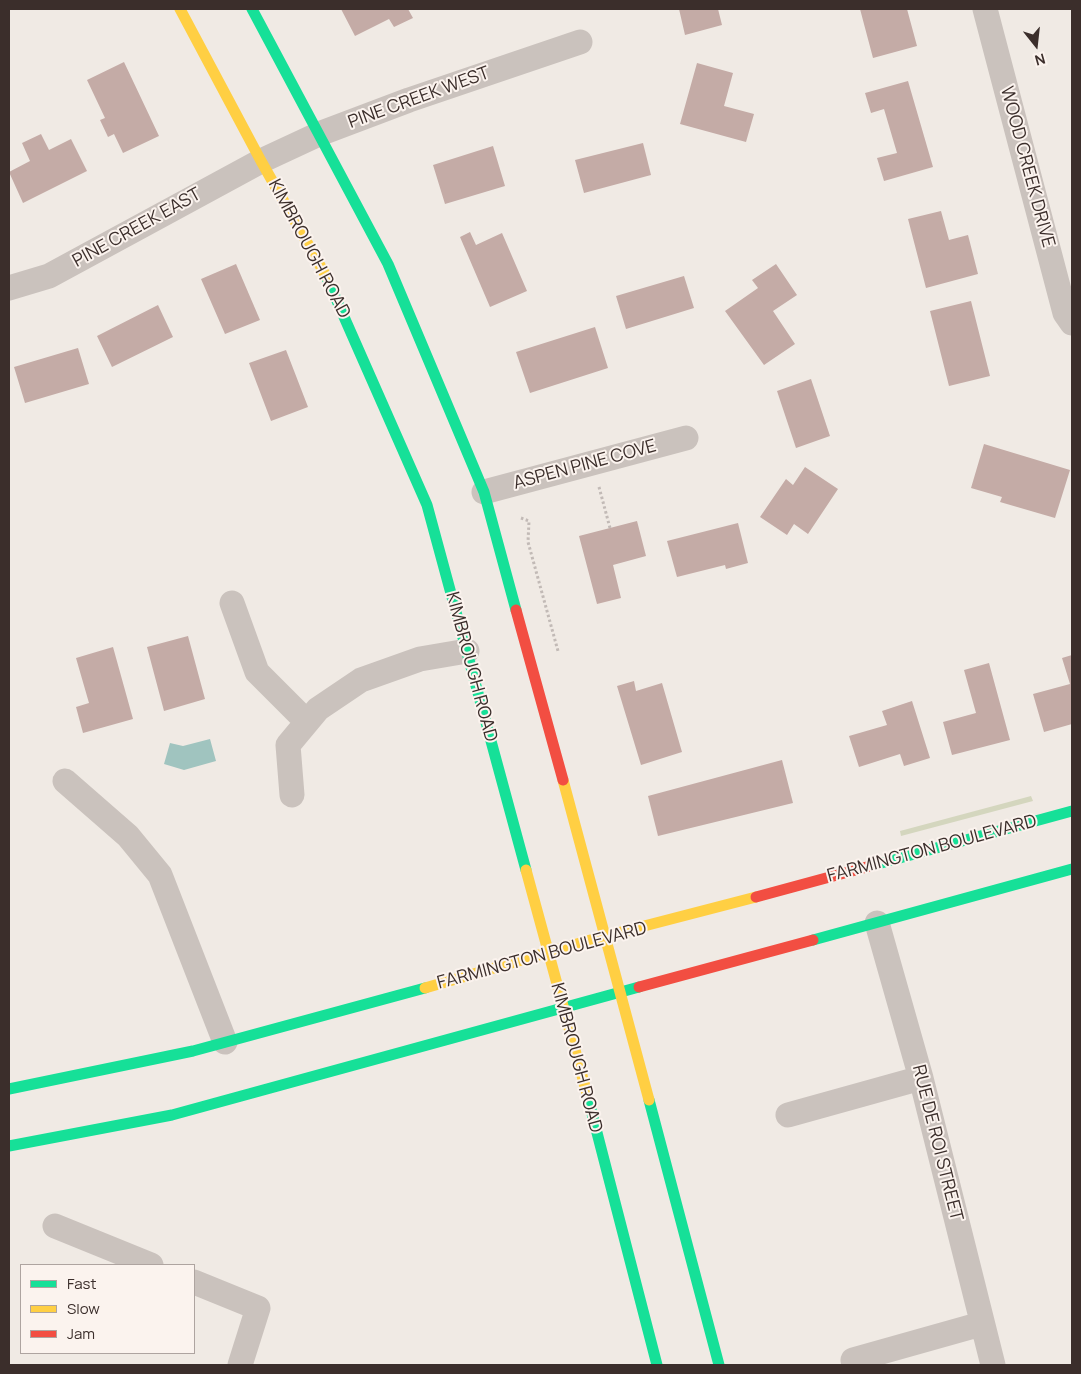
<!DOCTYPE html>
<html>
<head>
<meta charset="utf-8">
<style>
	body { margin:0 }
	#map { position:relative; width:1081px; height:1374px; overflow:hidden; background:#f0eae4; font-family:Manrope,sans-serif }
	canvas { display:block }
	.frame { position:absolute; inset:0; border:10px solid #3b2e2b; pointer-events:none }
	.legend { position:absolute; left:20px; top:1264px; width:175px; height:90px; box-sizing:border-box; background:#fbf3ee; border:1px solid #aea4a0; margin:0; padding:6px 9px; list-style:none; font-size:15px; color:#3b2e2b }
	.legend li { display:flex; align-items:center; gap:10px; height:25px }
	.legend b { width:25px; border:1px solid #aea4a0 }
	.north { position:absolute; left:1011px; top:20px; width:50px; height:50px; -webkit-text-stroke:4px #fbf3ee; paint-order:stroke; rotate:164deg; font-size:14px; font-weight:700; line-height:20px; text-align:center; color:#3b2e2b }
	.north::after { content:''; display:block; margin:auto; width:18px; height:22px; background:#3b2e2b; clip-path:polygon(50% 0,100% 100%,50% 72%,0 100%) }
</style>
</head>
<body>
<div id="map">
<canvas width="1081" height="1374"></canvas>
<div class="frame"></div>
<ul class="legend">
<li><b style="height:6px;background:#16e098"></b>Fast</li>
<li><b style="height:6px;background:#ffcf43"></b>Slow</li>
<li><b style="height:6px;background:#f24e42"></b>Jam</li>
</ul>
<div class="north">N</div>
</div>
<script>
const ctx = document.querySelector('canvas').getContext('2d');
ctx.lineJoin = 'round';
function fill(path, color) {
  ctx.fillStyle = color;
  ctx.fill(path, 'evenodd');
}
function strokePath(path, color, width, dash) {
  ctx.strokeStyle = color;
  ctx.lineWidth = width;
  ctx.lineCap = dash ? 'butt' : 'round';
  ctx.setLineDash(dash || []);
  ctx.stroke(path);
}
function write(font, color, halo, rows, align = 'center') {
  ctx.font = font + ' Manrope,sans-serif';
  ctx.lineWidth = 4;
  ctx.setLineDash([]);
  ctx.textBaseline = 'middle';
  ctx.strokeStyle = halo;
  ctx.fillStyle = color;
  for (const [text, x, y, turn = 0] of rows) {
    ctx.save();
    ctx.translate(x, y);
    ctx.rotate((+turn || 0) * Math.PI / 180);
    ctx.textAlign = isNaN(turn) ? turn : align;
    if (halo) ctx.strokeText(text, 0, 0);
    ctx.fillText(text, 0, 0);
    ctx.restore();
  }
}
fill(new Path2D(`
	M1031,796l2,5 -132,35 -1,-5z`), '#d4d6be');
fill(new Path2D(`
	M210,739l6,22 -32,9 -20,-6 6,-21 13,3z`), '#a0c4bf');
fill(new Path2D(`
	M341,9h67l5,9 -19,9 -5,-8 -34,17z
	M679,9h39l4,16 -37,10z
	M860,9h47l10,37 -44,12z
	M124,62l35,74 -36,17 -9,-19 -6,3 -8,-17 5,-2 -18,-38z
	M697,63l36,10 -9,33 30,8 -8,28 -66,-18z
	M908,81l25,86 -49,14 -7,-23 20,-5 -13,-44 -13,4 -6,-20z
	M41,134l8,16 22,-11 16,32 -64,32 -14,-31 21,-11 -8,-18z
	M643,143l8,32 -67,18 -9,-33z
	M493,146l12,40 -60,18 -12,-39z
	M941,211l8,29 19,-5 10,39 -52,14 -18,-69z
	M470,232l6,13 26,-12 25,58 -37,16 -30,-70z
	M236,264l24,56 -35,14 -24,-55z
	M776,264l21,31 -24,16 22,33 -31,21 -39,-54 33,-23 -6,-8z
	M684,276l10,32 -68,21 -10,-33z
	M971,301l19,75 -41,10 -19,-75z
	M158,305l15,32 -61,30 -15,-31z
	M595,327l13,41 -78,25 -14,-41z
	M78,348l11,36 -64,19 -11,-36z
	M286,350l22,57 -37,14 -22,-58z
	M811,379l19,57 -34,12 -19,-57z
	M984,444l86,26 -15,48 -55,-16 2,-5 -31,-9z
	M805,467l33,22 -30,45 -14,-10 -7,11 -27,-18 26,-38 7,6z
	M637,521l9,35 -33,9 8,33 -24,6 -18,-68z
	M738,523l10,40 -22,6 -1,-4 -48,12 -10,-36z
	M188,636l17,63 -41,12 -17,-64z
	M113,647l20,72 -50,14 -7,-26 13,-4 -13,-45z
	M1072,655v69l-28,8 -11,-38 37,-10 -8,-26z
	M989,663l21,77 -58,15 -9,-33 33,-9 -12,-43z
	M634,681l2,10 26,-8 20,69 -41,13 -24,-79z
	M912,701l18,57 -26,8 -4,-12 -41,13 -10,-31 38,-11 -5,-14z
	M782,760l11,43 -135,33 -10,-40z`), '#c4aba6');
strokePath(new Path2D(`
	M599,487l11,41
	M521,518l8,3 -1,21 30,109`), '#c2bab6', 3, [2.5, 2.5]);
strokePath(new Path2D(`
	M985,9l80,304 7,10
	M9,288l40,-12 212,-115 58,-27 90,-34 171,-58
	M484,492l202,-54
	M232,603l25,69 50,50
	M65,781l63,55 32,39 65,167
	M292,795l-4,-50 30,-36 43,-29 59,-21 47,-8
	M877,923l44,155 72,287
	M788,1115l133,-37
	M55,1226l96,39
	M194,1282l64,26 -18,57
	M853,1360l128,-36`), '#cac2bd', 25);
strokePath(new Path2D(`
	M252,9l136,255 96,228 32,118
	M326,276l101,229 99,365
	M874,865l198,-54
	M813,940l259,-71
	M9,1089l184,-38 232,-63
	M587,1094l70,271
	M649,1100l70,265
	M9,1146l163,-31 467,-128`), '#16e098', 11);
strokePath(new Path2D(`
	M180,9l81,152 65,115
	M563,780l86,320
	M526,870l61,224
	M425,988l169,-49 162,-42`), '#ffcf43', 11);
strokePath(new Path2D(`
	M516,610l47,170
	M756,897l118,-32
	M639,987l174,-47`), '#f24e42', 11);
write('18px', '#3b2e2b', '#fbf3ee', [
	["PINE CREEK WEST",419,98,-20],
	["WOOD CREEK DRIVE",1027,167,75],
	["PINE CREEK EAST",137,228,-29],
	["KIMBROUGH ROAD",309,249,62],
	["ASPEN PINE COVE",585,465,-15],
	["KIMBROUGH ROAD",471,667,75],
	["FARMINGTON BOULEVARD",932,849,-15],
	["FARMINGTON BOULEVARD",542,956,-15],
	["KIMBROUGH ROAD",576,1058,75],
	["RUE DE ROI STREET",937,1143,76]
]);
</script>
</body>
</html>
